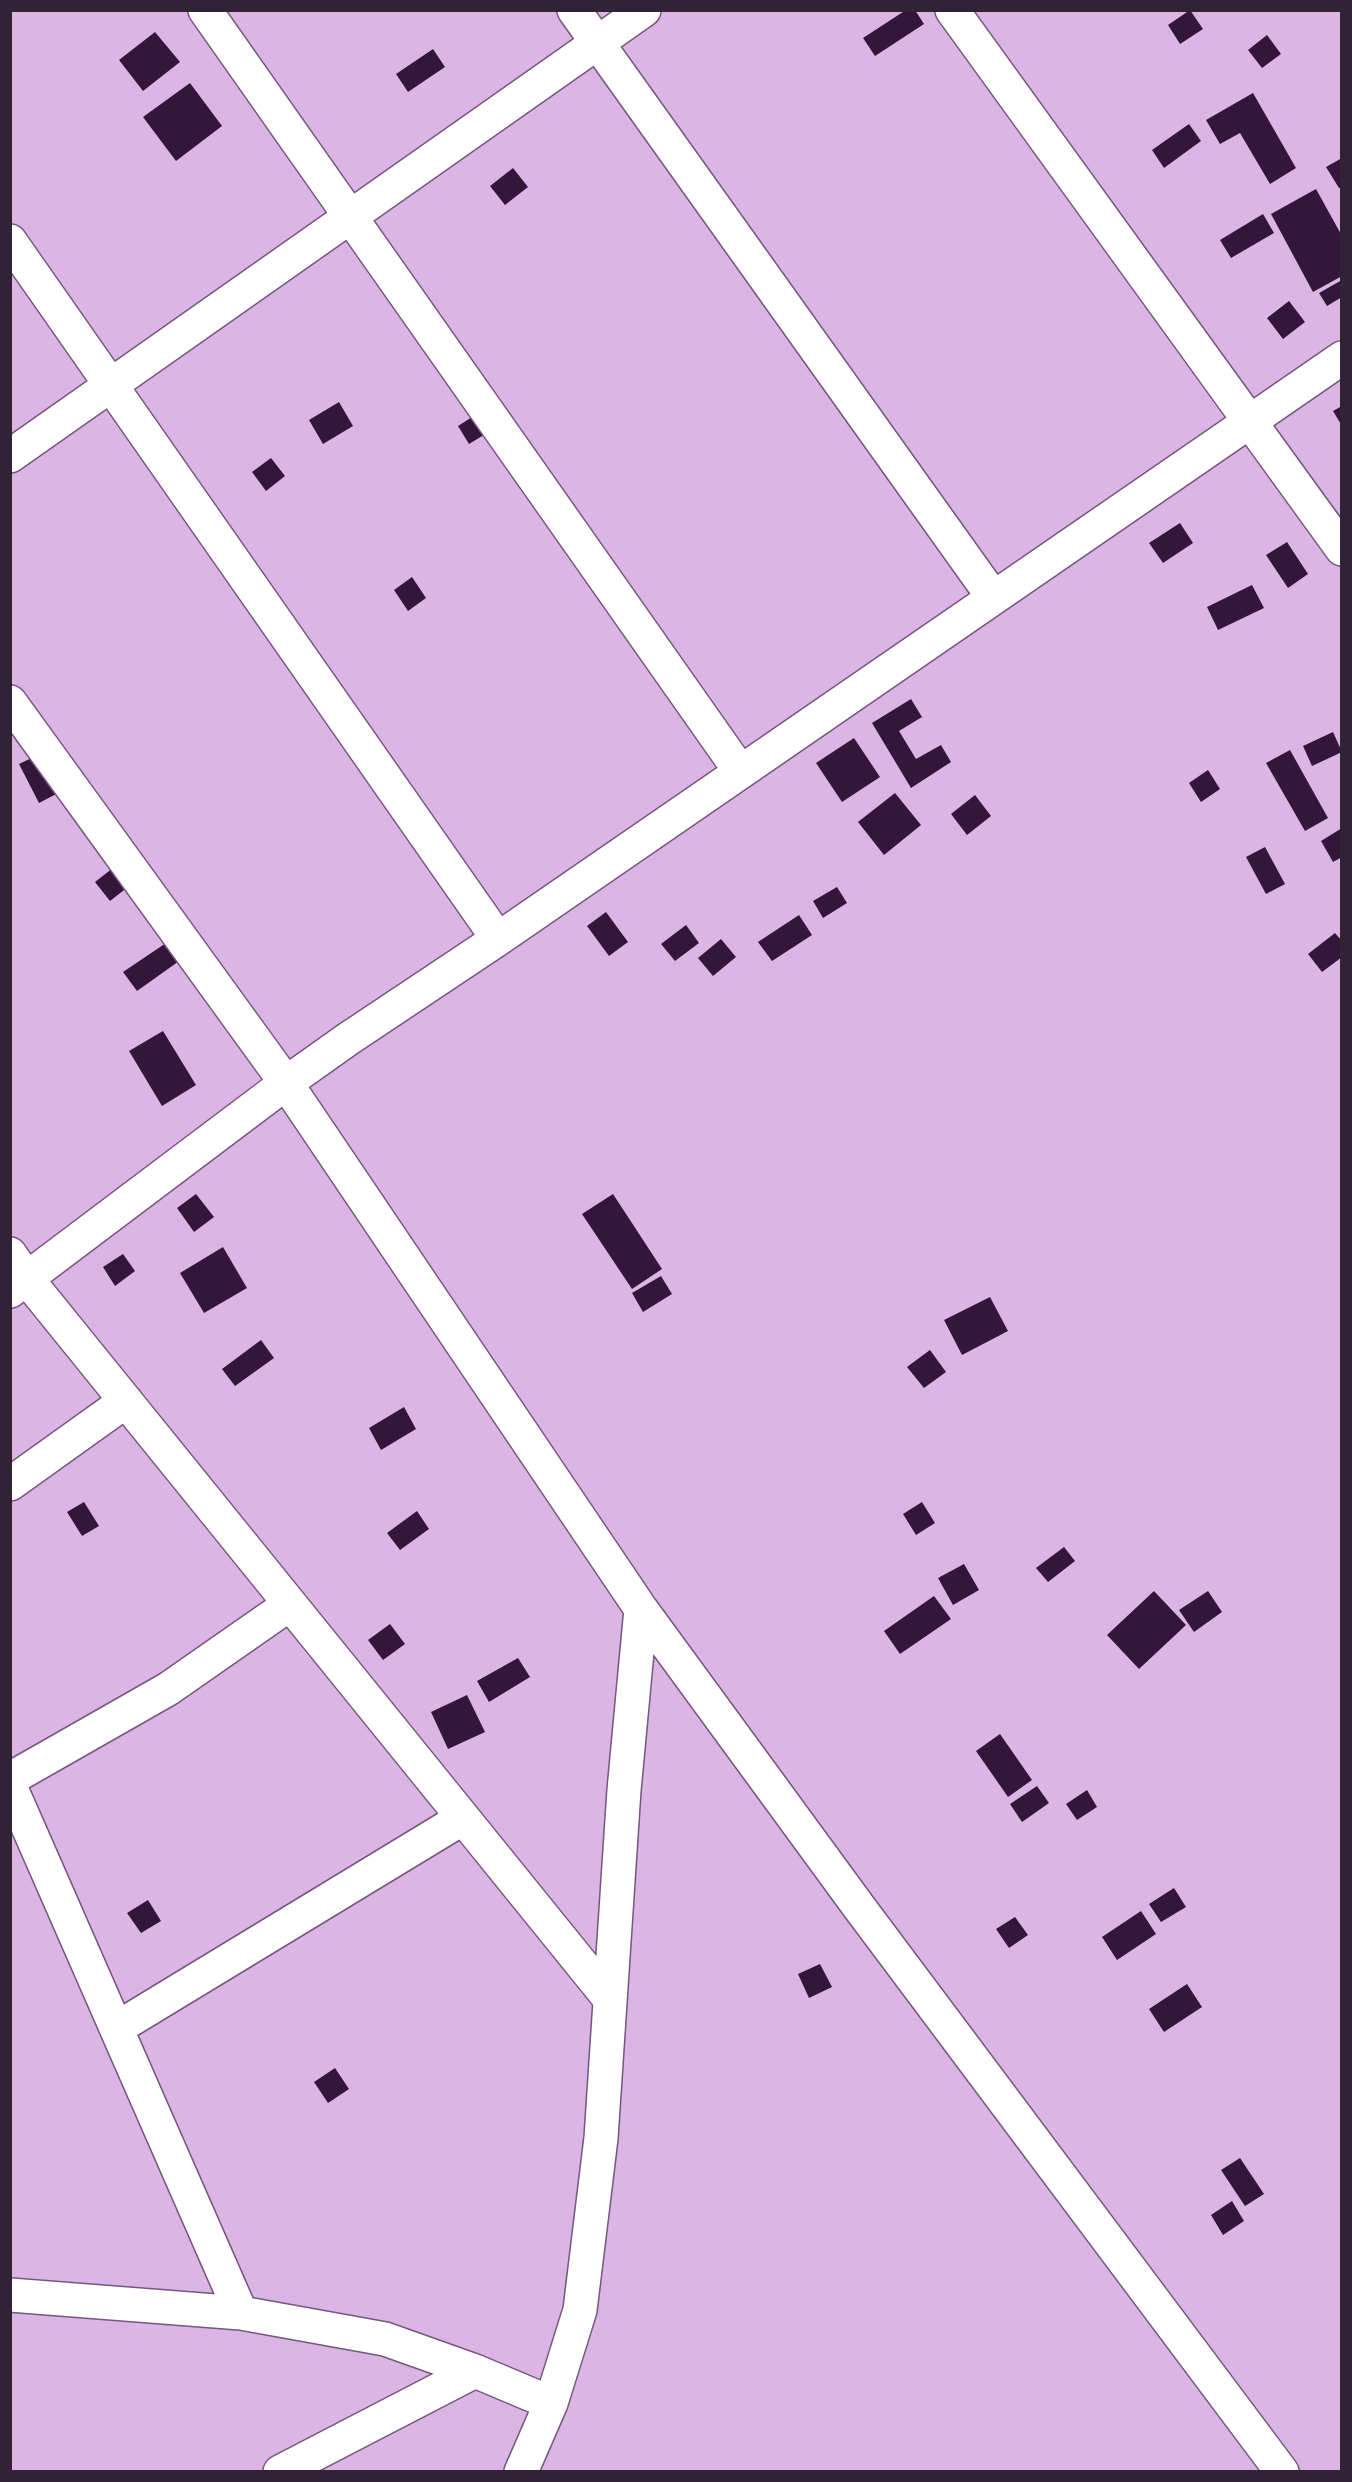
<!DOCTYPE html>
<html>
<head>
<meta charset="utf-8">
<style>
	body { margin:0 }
	#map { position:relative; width:1352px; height:2482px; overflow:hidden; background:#dbb5e4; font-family:"IBM Plex Serif",serif }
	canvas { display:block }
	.frame { position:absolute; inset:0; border:12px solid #312335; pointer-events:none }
</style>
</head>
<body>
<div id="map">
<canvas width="1352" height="2482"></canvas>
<div class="frame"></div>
</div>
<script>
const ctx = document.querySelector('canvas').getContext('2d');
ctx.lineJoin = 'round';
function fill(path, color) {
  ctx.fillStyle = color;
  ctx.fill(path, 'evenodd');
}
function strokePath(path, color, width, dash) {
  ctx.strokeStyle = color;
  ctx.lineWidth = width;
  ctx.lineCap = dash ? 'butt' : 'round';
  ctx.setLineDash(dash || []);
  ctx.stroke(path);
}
fill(new Path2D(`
	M906,10h9l9,14 -49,32 -12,-18z
	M1190,10l13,19 -23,15 -12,-19z
	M155,32l25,30 -37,29 -24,-31z
	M1267,35l14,19 -19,14 -14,-18z
	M433,49l12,18 -37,25 -12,-18z
	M190,83l32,43 -46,35 -33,-44z
	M1253,93l43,75 -26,16 -30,-51 -20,11 -14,-24z
	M1189,124l12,17 -37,27 -12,-18z
	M1342,158v29l-3,1 -13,-21z
	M513,168l15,19 -23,18 -15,-19z
	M1316,189l26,47v40l-29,16 -42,-78z
	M1263,214l11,19 -43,25 -11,-18z
	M1342,280v17l-15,9 -8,-13z
	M1289,301l16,21 -22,17 -16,-21z
	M339,402l14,24 -30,18 -14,-24z
	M1342,406v20l-9,-15z
	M480,412l12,18 -23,14 -11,-18z
	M271,458l14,18 -19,15 -14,-19z
	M1180,523l13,20 -30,20 -14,-20z
	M1287,542l21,32 -20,14 -22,-33z
	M412,577l14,21 -18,13 -14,-21z
	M1252,585l12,23 -46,22 -11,-23z
	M911,699l11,18 -23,14 17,28 25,-14 10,17 -40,26 -39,-65z
	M1333,732l9,20 -30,14 -9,-20z
	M854,738l26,39 -38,25 -26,-39z
	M1290,750l38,68 -23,13 -39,-68z
	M40,754l20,38 -21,11 -20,-39z
	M1208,770l12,19 -19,13 -12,-19z
	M895,793l26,32 -37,30 -26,-33z
	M975,795l16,21 -24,19 -16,-21z
	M1342,828v29l-9,5 -12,-21z
	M1265,847l20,37 -19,10 -20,-37z
	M127,857l15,19 -32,25 -15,-19z
	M837,887l10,16 -24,15 -10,-17z
	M606,912l22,30 -19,14 -22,-30z
	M799,915l13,20 -40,26 -14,-19z
	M686,925l13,18 -24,18 -14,-17z
	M1335,933l7,8v16l-20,15 -14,-18z
	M721,939l15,18 -23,19 -15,-18z
	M169,941l13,18 -45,32 -14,-19z
	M163,1031l33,54 -34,21 -33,-55z
	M196,1194l18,23 -20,15 -17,-24z
	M613,1194l49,75 -30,20 -50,-75z
	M223,1247l24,41 -43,25 -24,-40z
	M123,1254l12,17 -20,15 -12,-19z
	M661,1276l11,18 -29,18 -11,-19z
	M990,1297l18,34 -46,24 -18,-35z
	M261,1340l13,18 -39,28 -13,-17z
	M930,1350l16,22 -22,16 -17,-21z
	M404,1407l12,22 -35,21 -12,-22z
	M84,1502l15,24 -17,10 -15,-24z
	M922,1502l13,21 -19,12 -13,-21z
	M417,1511l12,18 -29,21 -13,-17z
	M1064,1547l11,14 -27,21 -12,-14z
	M964,1564l15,26 -26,15 -15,-27z
	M1154,1591l32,34 -47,44 -32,-34z
	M1208,1591l14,21 -28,20 -15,-22z
	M934,1596l17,23 -51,35 -16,-23z
	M390,1624l15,20 -22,16 -15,-20z
	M518,1658l12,19 -41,25 -12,-21z
	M467,1695l18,37 -37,17 -17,-37z
	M1000,1734l32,46 -24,17 -32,-46z
	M1037,1786l12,17 -27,19 -12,-18z
	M1087,1790l10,17 -20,13 -11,-16z
	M1174,1888l12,19 -25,15 -12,-18z
	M148,1900l13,21 -20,12 -14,-20z
	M1141,1911l15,23 -39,26 -15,-23z
	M1015,1917l13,18 -19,13 -13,-19z
	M820,1964l12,23 -23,11 -11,-24z
	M1187,1984l15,23 -38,25 -15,-23z
	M335,2068l14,21 -21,14 -14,-21z
	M1240,2158l24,36 -19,12 -24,-36z
	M1232,2201l12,20 -21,14 -12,-20z`), '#34163b');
const minor = new Path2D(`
	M205,10l535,761
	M574,10l419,587
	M952,10l390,539
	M10,241l488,698
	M10,456l634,-446
	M10,702l276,381 355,526 218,298 423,565
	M10,1254l17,25 582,719
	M10,1291l276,-208 62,-44 150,-100 844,-581
	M10,1484l116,-83
	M10,1779l158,-90 122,-85
	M10,1786l231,527
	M117,2028l346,-210
	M10,2295l231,18 144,26 90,32 76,32
	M280,2472l195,-101
	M521,2472l30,-69 29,-93 21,-172 23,-348 17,-181`);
strokePath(minor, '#77567f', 36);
strokePath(minor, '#fff', 33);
</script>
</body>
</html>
